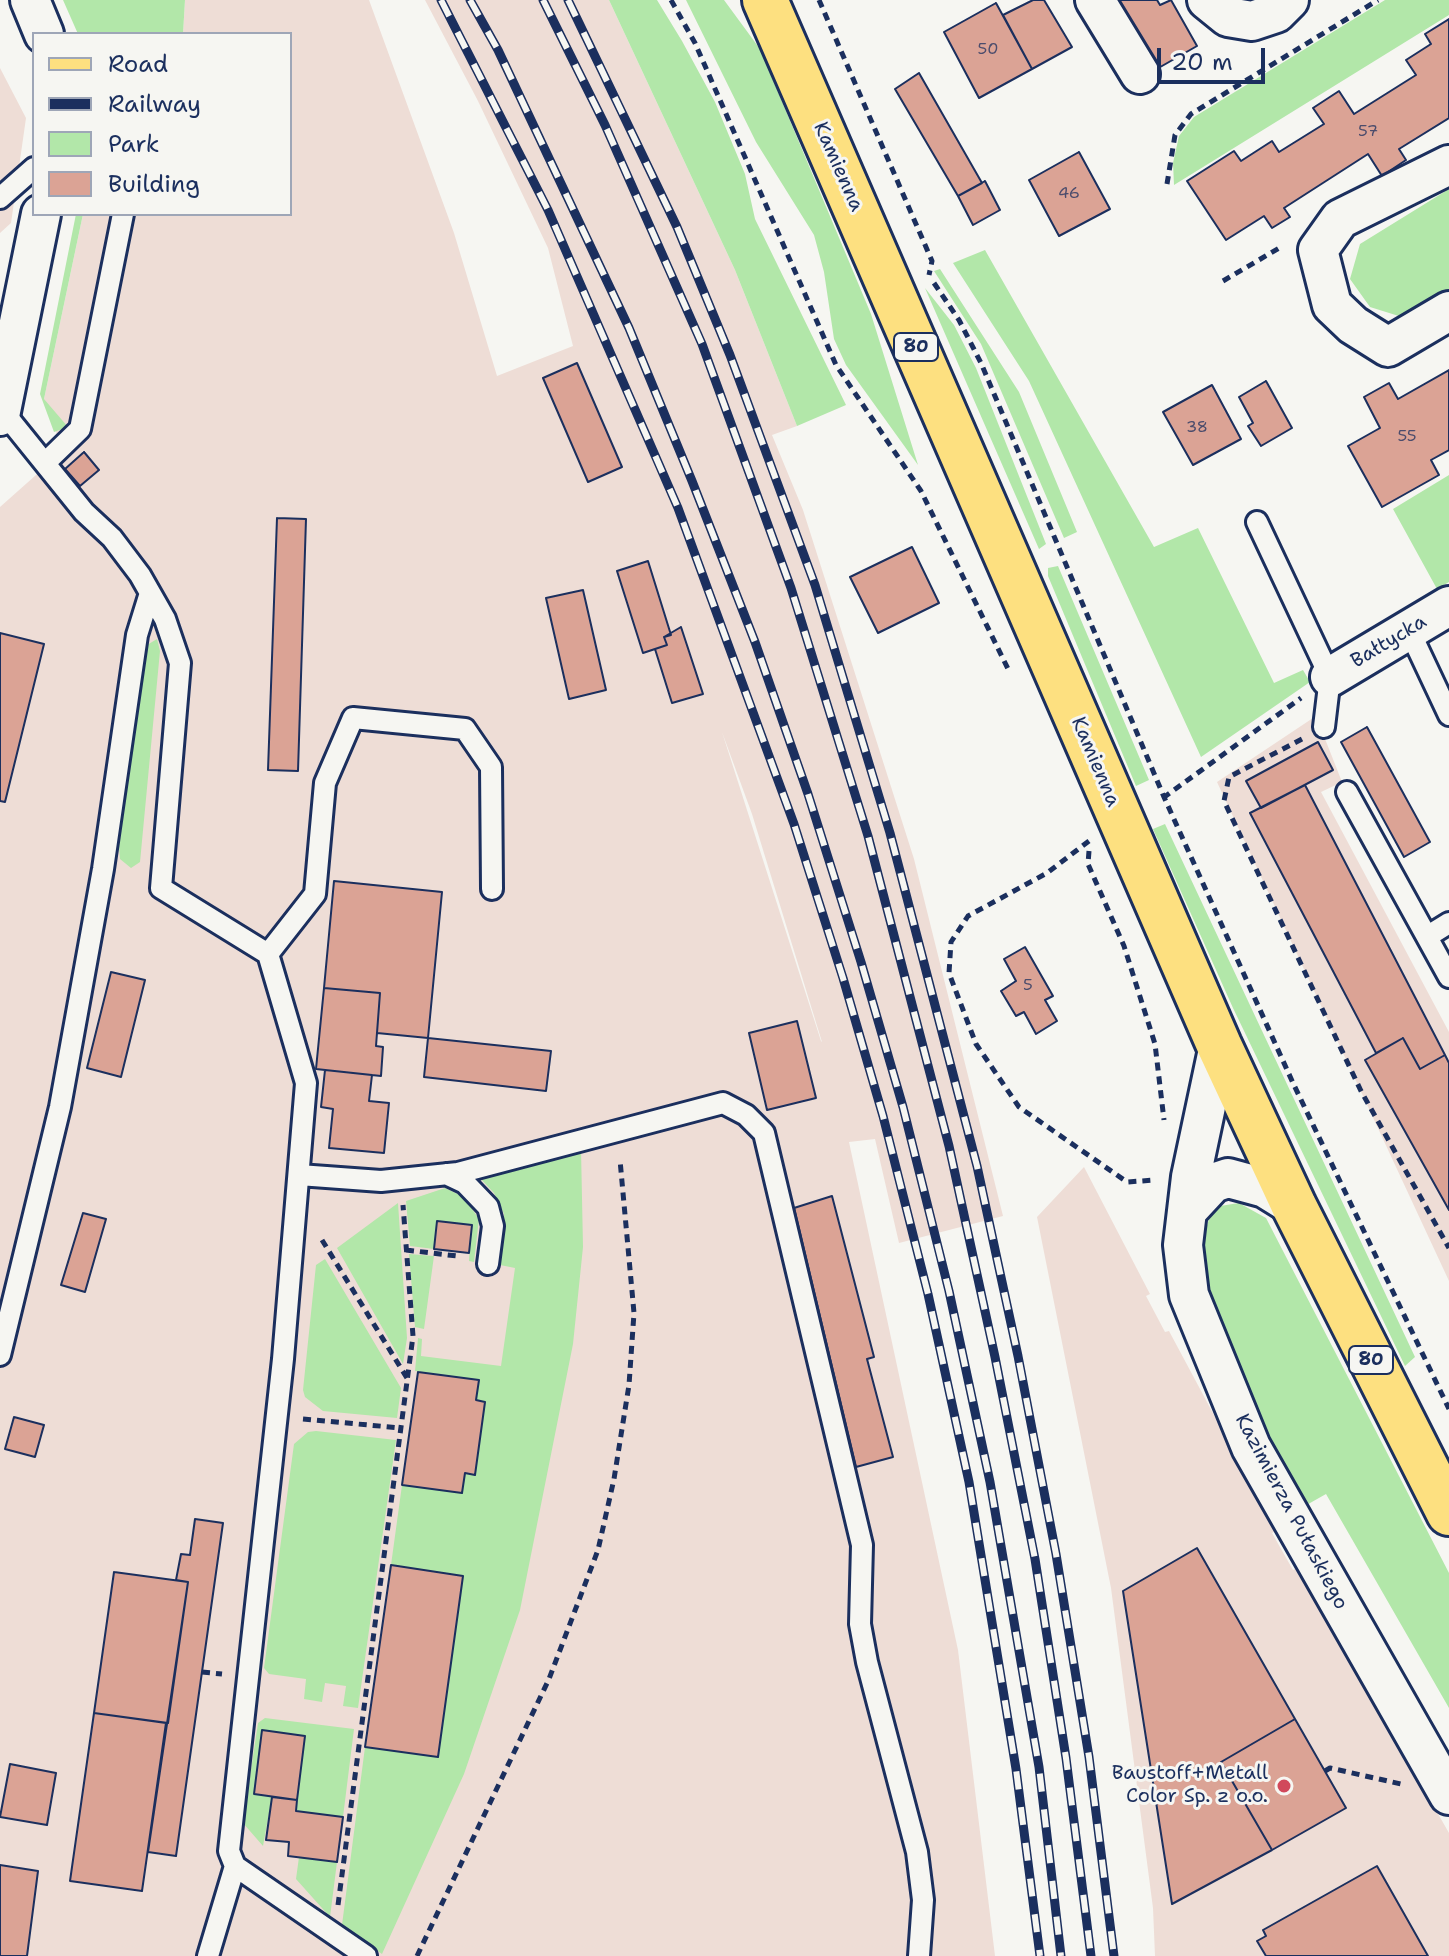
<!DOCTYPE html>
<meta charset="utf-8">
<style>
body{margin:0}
#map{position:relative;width:1449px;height:1956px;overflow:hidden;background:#f6f6f2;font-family:"Shantell Sans",sans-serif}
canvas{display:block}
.legend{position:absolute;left:32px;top:32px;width:260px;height:184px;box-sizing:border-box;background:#f6f6f2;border:2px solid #9ea6b7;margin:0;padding:10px 14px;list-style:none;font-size:24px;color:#1b2f5e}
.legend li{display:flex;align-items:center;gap:16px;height:40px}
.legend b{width:40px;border:2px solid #9ea6b7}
.scale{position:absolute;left:1157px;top:48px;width:108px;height:36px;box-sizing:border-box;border:4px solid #1b2f5e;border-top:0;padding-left:10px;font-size:24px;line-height:28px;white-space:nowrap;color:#1b2f5e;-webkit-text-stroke:6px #f6f6f2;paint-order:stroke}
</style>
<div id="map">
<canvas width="1449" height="1956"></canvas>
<ul class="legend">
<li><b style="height:10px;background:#fde080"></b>Road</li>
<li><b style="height:10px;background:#1b2f5e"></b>Railway</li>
<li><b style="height:22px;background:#b2e7a9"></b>Park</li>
<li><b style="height:22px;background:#dba395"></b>Building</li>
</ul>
<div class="scale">20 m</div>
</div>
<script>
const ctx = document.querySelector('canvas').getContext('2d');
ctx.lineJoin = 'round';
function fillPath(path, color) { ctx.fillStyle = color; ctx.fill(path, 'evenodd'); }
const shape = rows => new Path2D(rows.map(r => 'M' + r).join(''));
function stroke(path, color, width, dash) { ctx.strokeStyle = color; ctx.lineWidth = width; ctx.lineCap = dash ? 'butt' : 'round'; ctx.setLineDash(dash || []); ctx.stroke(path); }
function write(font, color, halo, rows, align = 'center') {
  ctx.font = font + ' "Shantell Sans",sans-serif'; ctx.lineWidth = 6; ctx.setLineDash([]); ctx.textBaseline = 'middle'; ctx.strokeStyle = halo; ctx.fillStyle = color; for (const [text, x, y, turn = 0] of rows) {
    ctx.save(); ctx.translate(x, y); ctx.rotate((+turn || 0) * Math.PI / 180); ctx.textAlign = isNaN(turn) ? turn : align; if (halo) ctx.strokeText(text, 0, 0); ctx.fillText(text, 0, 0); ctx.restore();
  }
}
const built = shape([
 [185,0,369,0,454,233,497,376,573,346,548,248,478,101,425,0,609,0,735,270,797,426,772,435,803,510,914,859,1003,1216,899,1243,875,1139,849,1142,958,1650,995,1956,0,1956,0,507,63,451,44,399,83,214,290,214,290,34,183,34],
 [722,732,752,814,822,1042,821,1041],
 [0,68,26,118,11,223,0,233],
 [1316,716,1342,782,1321,792,1449,1032,1449,1281,1217,782],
 [1084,1167,1150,1294,1146,1296,1165,1332,1169,1331,1276,1531,1272,1533,1293,1570,1297,1568,1449,1833,1449,1956,1155,1956,1153,1908,1111,1588,1037,1217]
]);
const green = shape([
 [63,0,185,0,183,34,78,34],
 [609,0,657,0,682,41,715,102,745,174,755,219,846,405,797,426,735,270],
 [686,0,724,0,760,49,871,314,918,465,846,365,834,339,824,272,814,235,756,142],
 [1385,0,1449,0,1449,15,1174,185,1173,163,1179,136,1194,117],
 [1449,189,1449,294,1402,317,1370,307,1350,279,1360,244],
 [76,214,83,214,44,399,68,427,54,432,40,394],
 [985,250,1154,547,1198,528,1274,683,1303,670,1310,682,1201,757,1029,381,953,263],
 [940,269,1019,392,1077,532,1064,538,981,344,934,271],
 [925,288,954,325,976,368,1046,544,1039,549],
 [1449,475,1449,582,1437,589,1393,509],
 [1058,566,1149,780,1136,786,1048,576,1048,568],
 [157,639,160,651,140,862,131,868,120,859,119,846,147,645],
 [1165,824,1415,1357,1405,1366,1233,1008,1153,829],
 [581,1149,583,1247,573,1344,520,1610,464,1774,382,1954,342,1925,365,1747,438,1757,463,1576,391,1565,402,1485,462,1493,465,1473,474,1475,485,1402,476,1400,478,1380,415,1371,418,1338,422,1339,421,1356,501,1366,515,1268,500,1265,504,1214,494,1193,478,1176],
 [445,1188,464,1197,479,1219,474,1262,469,1261,471,1225,438,1221,434,1249,410,1246,406,1201],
 [398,1203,407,1338,403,1364,337,1248],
 [1239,1203,1266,1218,1449,1573,1449,1708,1326,1494,1303,1507,1225,1349,1205,1280,1201,1245,1209,1219,1220,1206],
 [409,1254,434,1256,424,1329,415,1327],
 [325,1259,401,1388,397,1418,323,1411,305,1397,303,1390,316,1265],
 [316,1431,396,1440,358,1708,343,1706,346,1686,325,1683,322,1702,304,1699,306,1679,269,1674,264,1668,294,1444,308,1432],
 [265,1718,354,1729,343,1817,296,1811,305,1736,262,1730,254,1794,272,1797,263,1846,243,1823,258,1723],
 [299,1857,337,1862,330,1917,296,1879]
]);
const building = shape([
 [1033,0,1044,0,1072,47,1032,69,1003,15,1033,0],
 [1115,0,1157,0,1160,5,1171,0,1197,46,1155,70,1115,0],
 [996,3,1032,69,979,98,944,32,996,3],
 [1449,19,1449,118,1399,149,1406,160,1382,176,1368,154,1284,208,1290,217,1272,228,1264,216,1226,240,1187,181,1234,151,1241,161,1272,141,1279,152,1324,124,1313,108,1339,91,1354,114,1416,75,1406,60,1431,44,1425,34,1449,19],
 [919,73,982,183,958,196,895,89,919,73],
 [1079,152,1110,209,1059,236,1029,180,1079,152],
 [985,181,1000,210,973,225,958,196,985,181],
 [577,363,622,467,588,482,543,378,577,363],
 [1449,370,1449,450,1431,460,1439,475,1382,507,1348,446,1380,428,1364,397,1389,383,1398,399,1449,370],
 [1266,381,1292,428,1261,446,1248,426,1253,423,1239,397,1266,381],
 [1212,385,1241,439,1193,465,1163,412,1212,385],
 [84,452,99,470,80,486,65,469,84,452],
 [277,518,306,519,298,771,268,770,277,518],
 [912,547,939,603,878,633,850,577,912,547],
 [648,561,671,635,664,637,667,645,643,653,617,571,648,561],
 [583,590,606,690,569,699,546,598,583,590],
 [681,627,703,694,672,703,655,649,667,645,664,637,681,627],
 [0,633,44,644,5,802,0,801,0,633],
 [1367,727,1430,842,1404,857,1341,742,1367,727],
 [1318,742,1333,770,1261,808,1246,781,1318,742],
 [1305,785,1445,1055,1420,1069,1403,1038,1376,1053,1250,813,1305,785],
 [334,881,442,892,428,1038,377,1033,380,993,324,988,334,881],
 [1025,947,1053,996,1045,1000,1057,1021,1036,1034,1024,1012,1016,1016,1001,991,1016,981,1004,959,1025,947],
 [111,972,145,980,121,1077,87,1068,111,972],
 [324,988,380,993,376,1046,383,1047,381,1076,316,1069,324,988],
 [797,1021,816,1098,767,1110,749,1033,797,1021],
 [428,1038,551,1051,546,1091,424,1077,428,1038],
 [1403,1038,1420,1069,1445,1055,1449,1063,1449,1210,1365,1060,1403,1038],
 [325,1070,372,1075,369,1101,389,1103,384,1153,329,1148,333,1109,321,1107,325,1070],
 [832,1196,874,1357,867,1359,893,1457,856,1467,794,1208,832,1196],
 [83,1213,106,1219,85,1292,61,1285,83,1213],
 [437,1221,472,1225,469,1253,434,1249,437,1221],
 [418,1372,479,1380,476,1400,485,1402,475,1475,465,1473,462,1493,402,1485,418,1372],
 [14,1417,44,1425,35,1457,5,1449,14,1417],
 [195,1519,223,1523,176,1856,148,1852,188,1582,176,1580,181,1554,190,1555,195,1519],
 [1197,1548,1295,1719,1221,1762,1272,1850,1172,1904,1123,1591,1197,1548],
 [391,1565,463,1576,438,1757,365,1747,391,1565],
 [114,1572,188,1582,168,1723,94,1713,114,1572],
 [94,1713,166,1723,142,1891,70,1881,94,1713],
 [1295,1719,1346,1808,1272,1850,1221,1762,1295,1719],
 [262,1730,305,1736,297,1800,254,1794,262,1730],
 [10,1764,56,1773,47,1825,0,1817,10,1764],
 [272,1797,297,1800,296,1811,343,1817,337,1862,288,1856,289,1842,266,1840,272,1797],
 [0,1865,38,1871,27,1956,0,1956,0,1865],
 [1377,1866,1428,1956,1266,1956,1257,1941,1266,1936,1263,1930,1377,1866]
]);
const path = shape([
 [671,0,695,43,836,365,921,491,1010,673],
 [819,0,932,261,929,275],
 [1167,184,1175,135,1191,114,1378,0],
 [1223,281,1281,247],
 [934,283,959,320,981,363,1164,797,1293,1083,1449,1409],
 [1302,739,1229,777,1224,801,1361,1091,1449,1248],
 [1163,798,1301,698],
 [1089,841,1047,873,968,916,951,942,949,973,976,1044,1019,1107,1127,1182,1155,1180],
 [1089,851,1088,864,1124,946,1155,1044,1164,1120],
 [322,1240,407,1378],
 [406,1250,457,1256,456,1260],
 [303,1419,401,1428],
 [202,1672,222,1674],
 [1325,1771,1330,1768,1401,1784],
 [338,1905,413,1336,403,1205],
 [417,1956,549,1679,598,1550,614,1479,629,1385,634,1313,620,1160]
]);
const service = shape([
 [0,198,34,168],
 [1,409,84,512,112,538,140,575,165,619,180,663,161,888,268,954,306,1083,283,1359,229,1851,235,1866,366,1956],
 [45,463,80,429,123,214],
 [1257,522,1330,677,1324,727],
 [1409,630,1449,715],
 [1347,792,1449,977],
 [1428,936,1449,923],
 [268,954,315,894,325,783,353,718,465,729,491,767,492,889],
 [446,1174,465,1183,488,1207,493,1226,488,1264],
 [299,1175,381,1181,458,1173,723,1103,746,1115,764,1133,862,1545,860,1624,867,1662,917,1852,923,1900,919,1956],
 [0,1355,60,1107,103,869,137,635,150,593],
 [208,1956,235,1866]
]);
const minor = shape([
 [30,0,44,34],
 [1095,0,1140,74],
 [1207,0,1228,17,1252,21,1276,13,1289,0],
 [1449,165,1340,219,1318,250,1332,305,1353,325,1388,347,1449,311],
 [0,416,41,214],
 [1330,677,1449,606],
 [1219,1045,1191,1177,1183,1245,1189,1295,1251,1447,1449,1795],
 [1187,1211,1213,1183,1228,1178,1265,1188,1294,1206]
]);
const primary = shape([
 [765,0,1219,1045,1294,1206,1449,1513]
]);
const rail = shape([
 [441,0,548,210,678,508,794,824,843,978,883,1116,928,1294,969,1482,1016,1769,1040,1956],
 [470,0,498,50,629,328,692,481,755,642,808,794,861,962,903,1107,949,1291,990,1482,1039,1767,1061,1956],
 [543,0,605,125,702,344,791,588,868,836,949,1146,995,1357,1035,1559,1066,1758,1091,1956],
 [568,0,677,227,730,355,815,585,890,833,977,1166,1018,1356,1056,1554,1089,1757,1114,1956]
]);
const markers = [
 [1284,1786,8,"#d1495b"]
];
const numberNames = [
 ["50",988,50],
 ["57",1368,132],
 ["46",1069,194],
 ["38",1197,428],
 ["55",1407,437],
 ["5",1028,986]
];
const shields = [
 [916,347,44],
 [1371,1360,44]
];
const shieldNames = [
 ["80",916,347],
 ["80",1371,1360]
];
const streetNames = [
 ["Kamienna",838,167,66],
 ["Bałtycka",1389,642,-31],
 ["Kamienna",1095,762,67],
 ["Kazimierza Pułaskiego",1291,1512,62]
];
const poiNames = [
 ["Baustoff+Metall",1268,1774],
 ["Color Sp. z o.o.",1268,1797]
];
fillPath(built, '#eeddd6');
fillPath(green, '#b2e7a9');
fillPath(building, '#dba395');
stroke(building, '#1b2f5e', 2);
stroke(service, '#1b2f5e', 26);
stroke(minor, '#1b2f5e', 44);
stroke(primary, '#1b2f5e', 50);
stroke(path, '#1b2f5e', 5, [8, 6]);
stroke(service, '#f6f6f2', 20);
stroke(minor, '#f6f6f2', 38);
stroke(primary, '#fde080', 44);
stroke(rail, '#1b2f5e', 9);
stroke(rail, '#f6f6f2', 6, [18]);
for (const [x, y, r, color] of markers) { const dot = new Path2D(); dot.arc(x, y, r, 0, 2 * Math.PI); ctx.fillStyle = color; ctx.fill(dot); stroke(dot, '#f6f6f2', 3); }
write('16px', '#4b4c6c', null, numberNames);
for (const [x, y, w] of shields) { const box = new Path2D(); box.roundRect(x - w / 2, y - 14, w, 28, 6); ctx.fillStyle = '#f6f6f2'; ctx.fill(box); stroke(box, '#1b2f5e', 2); }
write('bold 18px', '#1b2f5e', null, shieldNames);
write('20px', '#1b2f5e', '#f6f6f2', streetNames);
write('20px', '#1b2f5e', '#f6f6f2', poiNames, 'right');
</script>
